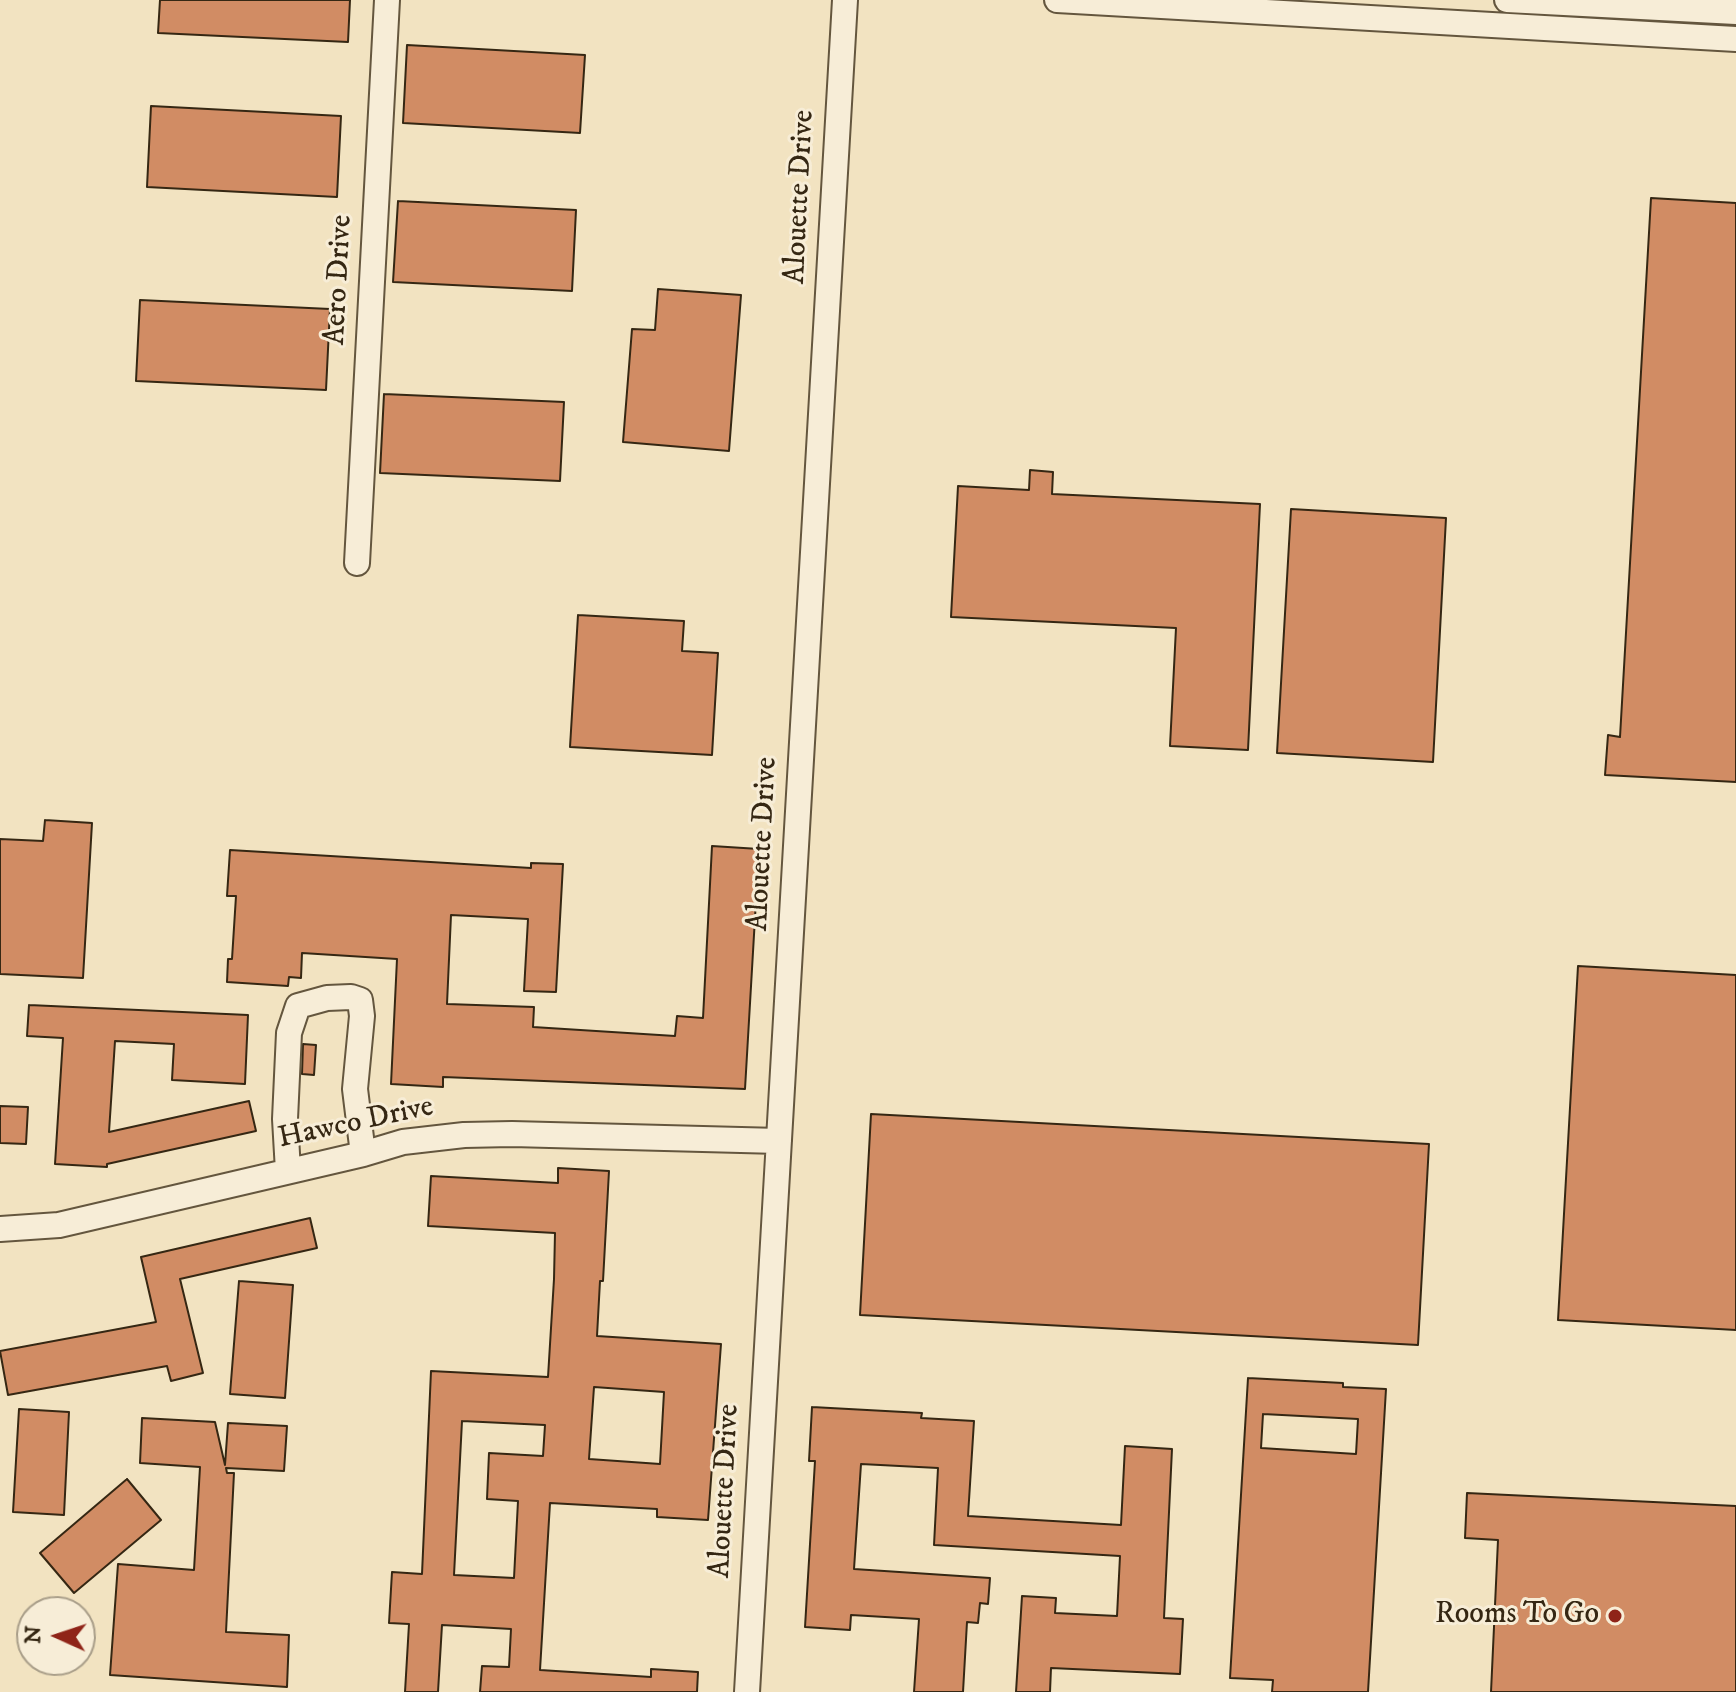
<!DOCTYPE html>
<style>
body{margin:0}
#map{position:relative;width:1736px;height:1692px;overflow:hidden;background:#f2e3c1;font-family:"IM FELL DW Pica",serif}
canvas{display:block}
.north{position:absolute;left:16px;top:1596px;width:80px;height:80px;box-sizing:border-box;background:#f7edd7;border:2px solid #a99e89;border-radius:50%;rotate:273deg;font-size:22px;font-weight:700;line-height:32px;text-align:center;color:#352713}
.north::after{content:'';display:block;margin:auto;width:28px;height:36px;background:#8f2418;clip-path:polygon(50% 0,100% 100%,50% 72%,0 100%)}
</style>
<div id="map">
<canvas width="1736" height="1692"></canvas>
<div class="north">N</div>
</div>
<script>
const ctx = document.querySelector('canvas').getContext('2d');
ctx.lineJoin = 'round';
function fillPath(path, color) { ctx.fillStyle = color; ctx.fill(path, 'evenodd'); }
const shape = rows => new Path2D(rows.map(r => 'M' + r).join(''));
function stroke(path, color, width, dash) { ctx.strokeStyle = color; ctx.lineWidth = width; ctx.lineCap = dash ? 'butt' : 'round'; ctx.setLineDash(dash || []); ctx.stroke(path); }
function write(font, color, halo, rows, align = 'center') {
  ctx.font = font + ' "IM FELL DW Pica",serif'; ctx.lineWidth = 6; ctx.setLineDash([]); ctx.textBaseline = 'middle'; ctx.strokeStyle = halo; ctx.fillStyle = color; for (const [text, x, y, turn = 0] of rows) {
    ctx.save(); ctx.translate(x, y); ctx.rotate((+turn || 0) * Math.PI / 180); ctx.textAlign = isNaN(turn) ? turn : align; if (halo) ctx.strokeText(text, 0, 0); ctx.fillText(text, 0, 0); ctx.restore();
  }
}
const building = shape([
 [160,0,350,0,348,42,158,33,160,0],
 [407,45,585,55,580,133,403,123,407,45],
 [151,106,341,116,337,197,147,187,151,106],
 [1651,198,1736,203,1736,782,1605,775,1608,735,1620,737,1651,198],
 [398,201,576,210,572,291,393,282,398,201],
 [658,289,741,295,729,451,623,442,632,329,655,330,658,289],
 [140,300,330,309,326,390,136,381,140,300],
 [384,394,564,402,560,481,380,473,384,394],
 [1030,470,1053,472,1052,494,1260,504,1248,750,1170,746,1176,628,951,617,958,486,1029,490,1030,470],
 [1291,509,1446,518,1433,762,1277,753,1291,509],
 [578,615,684,621,682,651,718,653,712,755,570,747,578,615],
 [45,820,92,823,83,978,0,974,0,839,43,841,45,820],
 [712,846,759,849,745,1089,443,1077,443,1087,391,1084,397,959,302,953,301,978,289,977,288,986,227,982,228,959,232,959,236,896,227,896,230,850,531,868,531,863,563,864,556,992,524,991,528,919,451,915,447,1004,534,1007,533,1027,675,1036,677,1016,703,1018,712,846],
 [1578,966,1736,975,1736,1330,1558,1320,1578,966],
 [29,1005,248,1015,245,1084,172,1080,174,1044,115,1041,109,1132,249,1101,256,1131,107,1164,107,1167,55,1164,63,1038,27,1036,29,1005],
 [303,1044,316,1045,314,1075,302,1074,303,1044],
 [0,1106,28,1107,26,1144,0,1143,0,1106],
 [871,1114,1429,1144,1418,1345,860,1315,871,1114],
 [558,1168,609,1171,603,1281,600,1281,597,1336,721,1344,708,1520,657,1517,657,1509,550,1503,540,1670,651,1677,651,1669,698,1672,697,1692,480,1692,482,1666,509,1667,511,1629,442,1625,438,1692,405,1692,409,1624,389,1623,392,1572,422,1574,431,1371,548,1377,554,1279,555,1233,428,1226,431,1176,558,1183,558,1168],
 [594,1387,664,1392,660,1464,589,1459,594,1387],
 [462,1421,545,1425,543,1456,489,1453,487,1499,518,1501,514,1578,454,1575,462,1421],
 [310,1218,317,1248,180,1279,203,1373,171,1381,167,1366,8,1395,0,1351,156,1322,141,1257,310,1218],
 [239,1281,293,1285,285,1398,230,1394,239,1281],
 [1248,1378,1343,1383,1343,1387,1386,1389,1368,1692,1272,1692,1273,1680,1230,1678,1248,1378],
 [1263,1414,1358,1419,1356,1454,1261,1448,1263,1414],
 [812,1407,922,1413,921,1418,974,1421,968,1516,1121,1525,1125,1446,1172,1449,1164,1618,1183,1619,1180,1674,1051,1668,1050,1692,1016,1692,1022,1596,1056,1598,1055,1613,1117,1616,1120,1556,934,1545,938,1468,861,1464,854,1569,990,1578,988,1604,980,1603,978,1623,967,1622,963,1692,914,1692,919,1619,851,1615,850,1630,805,1627,815,1461,809,1461,812,1407],
 [19,1409,69,1412,64,1515,13,1512,19,1409],
 [142,1418,215,1422,225,1465,228,1423,287,1426,284,1471,226,1468,227,1473,234,1473,226,1632,289,1635,287,1687,110,1675,118,1564,194,1570,200,1467,140,1463,142,1418],
 [127,1479,161,1520,74,1593,40,1553,127,1479],
 [1467,1493,1736,1506,1736,1692,1491,1692,1498,1540,1465,1538,1467,1493]
]);
const minor = shape([
 [1057,0,1736,39],
 [1507,0,1736,12],
 [357,563,387,0],
 [288,1171,285,1119,289,1033,298,1006,327,998,351,997,360,1000,362,1016,355,1089,363,1154],
 [0,1229,59,1225,363,1154,403,1142,464,1135,512,1134,779,1141],
 [747,1692,845,0]
]);
const markers = [
 [1615,1616,8,"#8f2418"]
];
const streetNames = [
 ["Alouette Drive",801,197,-87],
 ["Aero Drive",340,280,-87],
 ["Alouette Drive",764,844,-87],
 ["Hawco Drive",356,1124,-12],
 ["Alouette Drive",726,1491,-87]
];
const poiNames = [
 ["Rooms To Go",1599,1616]
];
fillPath(building, '#d18c64');
stroke(building, '#352713', 2);
stroke(minor, '#64563e', 28);
stroke(minor, '#f7edd7', 24);
for (const [x, y, r, color] of markers) { const dot = new Path2D(); dot.arc(x, y, r, 0, 2 * Math.PI); ctx.fillStyle = color; ctx.fill(dot); stroke(dot, '#f7edd7', 3); }
write('30px', '#352713', '#f7edd7', streetNames);
write('30px', '#352713', '#f7edd7', poiNames, 'right');
</script>
